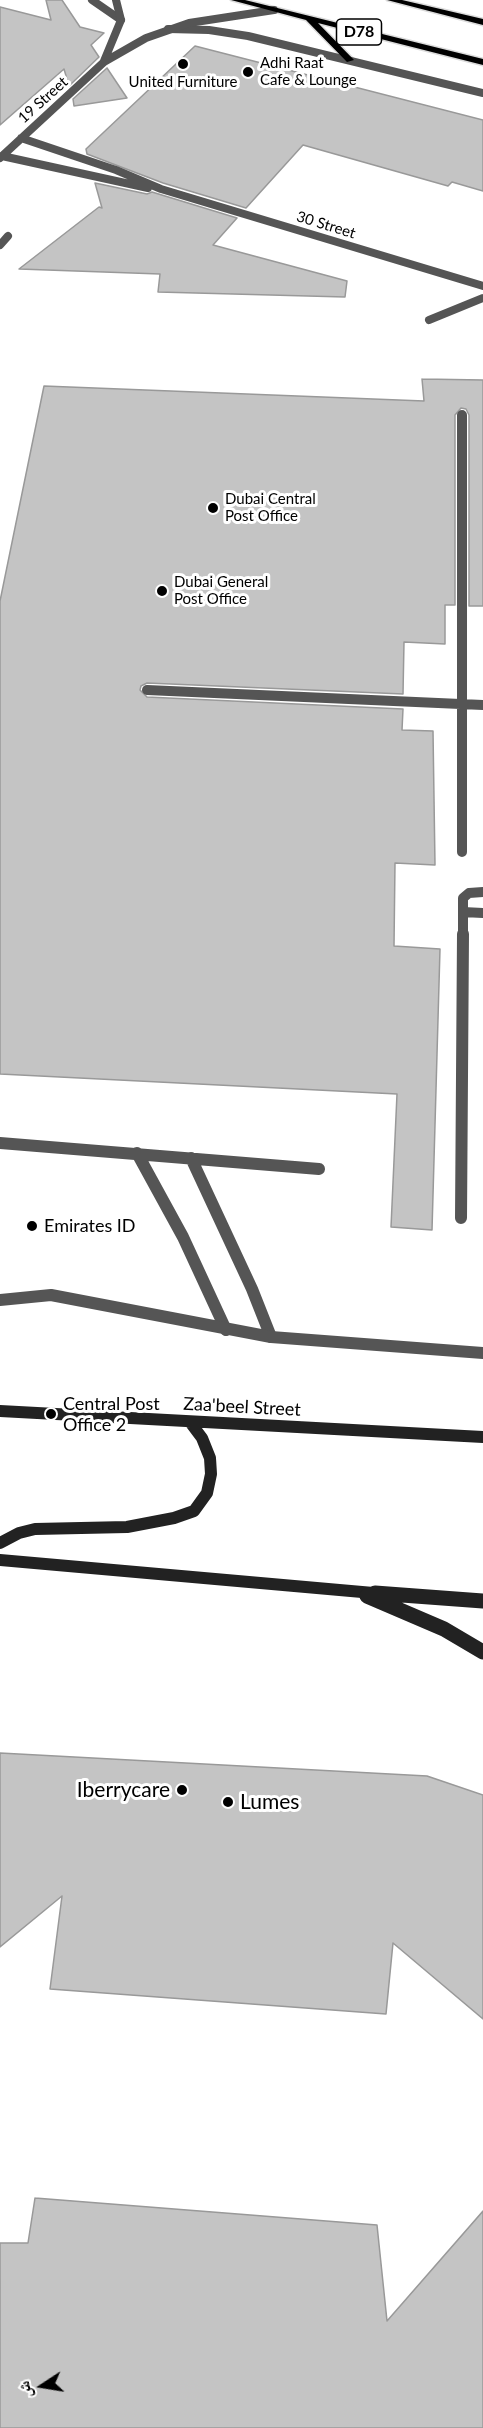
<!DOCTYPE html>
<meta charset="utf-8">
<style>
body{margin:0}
#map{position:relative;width:483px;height:2428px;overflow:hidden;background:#fff;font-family:Lato,"Noto Naskh Arabic",sans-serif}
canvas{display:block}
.north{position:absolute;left:12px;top:2356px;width:60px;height:60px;-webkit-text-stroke:4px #fff;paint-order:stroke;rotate:258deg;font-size:16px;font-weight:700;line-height:24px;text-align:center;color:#000}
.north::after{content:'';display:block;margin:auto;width:21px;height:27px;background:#000;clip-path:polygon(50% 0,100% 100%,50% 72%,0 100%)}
</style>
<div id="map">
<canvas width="483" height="2428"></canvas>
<div class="north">ش</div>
</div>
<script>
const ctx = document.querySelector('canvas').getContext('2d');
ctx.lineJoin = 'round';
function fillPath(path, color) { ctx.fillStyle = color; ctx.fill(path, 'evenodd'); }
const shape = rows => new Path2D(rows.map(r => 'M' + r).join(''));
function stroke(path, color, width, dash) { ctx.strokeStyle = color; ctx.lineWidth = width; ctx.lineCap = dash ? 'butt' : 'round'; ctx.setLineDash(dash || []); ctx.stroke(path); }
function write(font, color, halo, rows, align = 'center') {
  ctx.font = font + ' Lato,sans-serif'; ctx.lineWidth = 6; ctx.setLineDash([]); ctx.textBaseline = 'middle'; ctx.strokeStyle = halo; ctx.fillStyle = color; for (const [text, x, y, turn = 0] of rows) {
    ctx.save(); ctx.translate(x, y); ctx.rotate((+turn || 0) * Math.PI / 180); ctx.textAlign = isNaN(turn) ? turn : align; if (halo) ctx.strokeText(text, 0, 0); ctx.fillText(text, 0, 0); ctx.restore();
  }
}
const building = shape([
 [46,0,62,0,80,27,104,33,91,45,99,57,69,86,64,69,0,125,0,7,51,20,46,0],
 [195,46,483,120,483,191,452,182,448,186,303,145,246,208,163,183,87,154,86,149,195,46],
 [107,68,127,98,74,106,73,99,107,68],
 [95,183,147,194,152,192,237,218,213,245,347,281,345,297,158,292,160,274,19,269,99,207,102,208,95,183],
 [422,379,483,380,483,606,469,606,469,415,466,409,461,408,455,415,455,605,445,605,445,644,404,642,403,694,147,683,141,686,140,690,147,697,403,709,402,730,433,731,435,865,395,863,394,946,440,949,432,1230,391,1227,397,1094,0,1074,0,601,44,386,424,401,422,379],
 [0,1753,427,1776,483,1795,483,2019,393,1943,386,2014,50,1989,62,1896,0,1947,0,1753],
 [35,2198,377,2225,387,2321,483,2211,483,2428,0,2428,0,2243,28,2243,35,2198]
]);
const serviceFar2 = shape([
 [92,0,121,20],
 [168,29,209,30,248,36,483,93],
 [0,245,8,236],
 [429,320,483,298]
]);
const serviceFar1 = shape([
 [462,415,462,852],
 [147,690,483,705],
 [463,912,483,913],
 [463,935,463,898,469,893,483,892]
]);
const service = shape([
 [0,1143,319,1169],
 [137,1153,183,1237,226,1330],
 [191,1158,252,1289,271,1337],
 [461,1218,463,934]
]);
const minorFar1 = shape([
 [104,61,121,20,116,0],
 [21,138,116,170,161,189,483,286],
 [2,156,148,188],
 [0,158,104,62,146,38,189,23,274,10]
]);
const minor = shape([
 [0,1300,51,1295,271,1337,483,1353]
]);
const secondaryFar1 = shape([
 [0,1411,483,1437],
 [0,1543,19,1533,35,1529,127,1527,174,1518,194,1511,207,1493,211,1474,210,1458,202,1438,190,1422],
 [0,1560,396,1595]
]);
const secondary = shape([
 [375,1593,483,1601],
 [367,1596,444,1629,483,1652]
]);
const primary = shape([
 [231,0,245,0,483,59,483,65,318,23,354,60,347,62,306,20,231,0],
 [387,0,402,0,483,19,483,25,387,0]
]);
const markers = [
 [183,64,6,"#000"],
 [248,72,6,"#000"],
 [213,508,6,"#000"],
 [162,591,6,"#000"],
 [32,1226,6,"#000"],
 [51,1414,6,"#000"],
 [182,1790,6,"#000"],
 [228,1802,6,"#000"]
];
const farPoinames = [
 ["Adhi Raat",260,63],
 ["Cafe & Lounge",260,80],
 ["United Furniture",183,82,"center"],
 ["Dubai Central",225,499],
 ["Post Office",225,516],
 ["Dubai General",174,582],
 ["Post Office",174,599]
];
const farStreetnames = [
 ["19 Street",43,100,-42],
 ["30 Street",326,225,17]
];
const shields = [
 [359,32,45]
];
const shieldNames = [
 ["D78",359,32]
];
const poiNames = [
 ["Emirates ID",44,1226],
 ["Central Post",63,1404],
 ["Office 2",63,1425]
];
const streetNames = [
 ["Zaa'beel Street",242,1407,3]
];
const nearPoinames = [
 ["Iberrycare",170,1790],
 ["Lumes",240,1802,"left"]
];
fillPath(building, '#c4c4c4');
stroke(building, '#999', 1.5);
stroke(primary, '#dbdbdb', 3);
stroke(serviceFar2, '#555', 8);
stroke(serviceFar1, '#555', 10);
stroke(service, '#555', 12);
stroke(minorFar1, '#555', 8);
stroke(minor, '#555', 12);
stroke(secondaryFar1, '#222', 12);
stroke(secondary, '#222', 15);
fillPath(primary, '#000');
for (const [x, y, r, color] of markers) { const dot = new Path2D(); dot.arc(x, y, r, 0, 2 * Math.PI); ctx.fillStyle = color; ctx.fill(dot); stroke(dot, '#fff', 2); }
write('15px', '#000', '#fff', farPoinames, 'left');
write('15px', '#000', '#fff', farStreetnames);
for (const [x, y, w] of shields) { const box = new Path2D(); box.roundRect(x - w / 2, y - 13, w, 26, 4.5); ctx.fillStyle = '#fff'; ctx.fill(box); stroke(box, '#000', 1.5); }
write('bold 16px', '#000', null, shieldNames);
write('18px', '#000', '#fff', poiNames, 'left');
write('18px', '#000', '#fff', streetNames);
write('21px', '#000', '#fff', nearPoinames, 'right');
</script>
